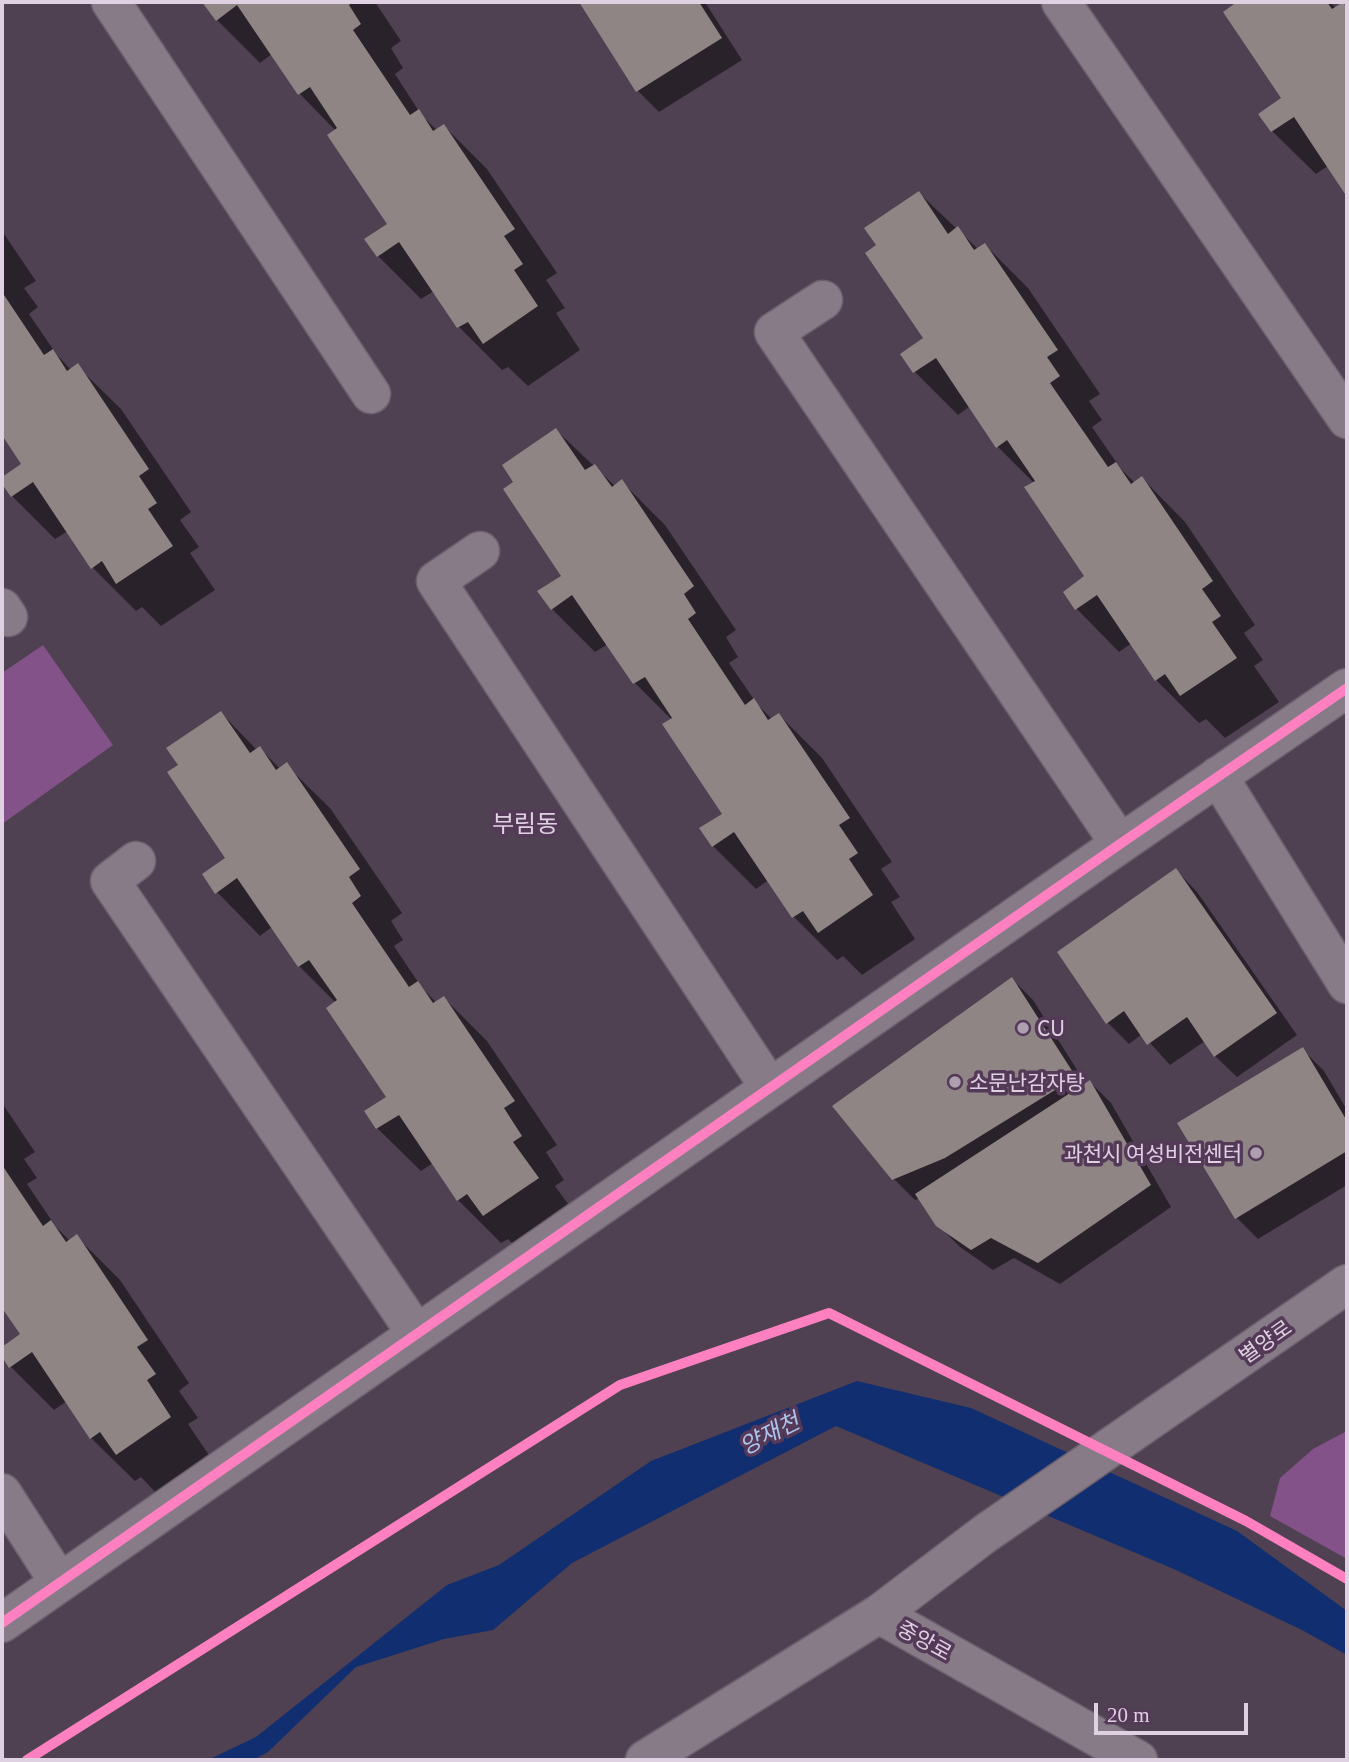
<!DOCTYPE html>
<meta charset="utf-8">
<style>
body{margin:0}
#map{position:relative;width:1349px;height:1762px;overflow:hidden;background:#4f4151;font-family:Georgia,serif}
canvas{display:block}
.frame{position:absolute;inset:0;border:4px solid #e0d1e2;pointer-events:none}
.scale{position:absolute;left:1094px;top:1703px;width:154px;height:32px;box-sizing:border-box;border:4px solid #e0d1e2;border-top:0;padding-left:9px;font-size:21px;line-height:24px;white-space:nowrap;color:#e0d1e2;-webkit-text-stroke:5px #543a58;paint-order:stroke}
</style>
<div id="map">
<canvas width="1349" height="1762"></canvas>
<div class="frame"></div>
<div class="scale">20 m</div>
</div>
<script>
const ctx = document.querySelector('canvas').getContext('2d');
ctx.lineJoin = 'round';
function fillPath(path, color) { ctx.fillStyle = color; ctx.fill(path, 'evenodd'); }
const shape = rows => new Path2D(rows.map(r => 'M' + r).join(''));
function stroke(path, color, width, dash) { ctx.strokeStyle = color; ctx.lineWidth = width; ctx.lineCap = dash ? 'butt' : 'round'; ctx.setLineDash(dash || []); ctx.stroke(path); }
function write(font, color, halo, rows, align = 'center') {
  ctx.font = font + ' Georgia,"Noto Sans KR",serif'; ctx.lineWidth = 7; ctx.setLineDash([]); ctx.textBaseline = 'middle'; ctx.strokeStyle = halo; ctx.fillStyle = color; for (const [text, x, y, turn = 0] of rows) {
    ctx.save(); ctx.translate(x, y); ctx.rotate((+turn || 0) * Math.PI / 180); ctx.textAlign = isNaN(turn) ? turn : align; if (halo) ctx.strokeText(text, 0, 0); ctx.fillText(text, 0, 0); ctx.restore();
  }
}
const green = shape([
 [43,645,113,745,2,824,2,673],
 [1347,1431,1347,1559,1270,1516,1280,1478,1313,1449]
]);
const water = shape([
 [857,1381,971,1408,1237,1531,1347,1611,1347,1655,1302,1630,1176,1570,836,1426,572,1563,493,1630,444,1639,356,1667,268,1752,253,1760,208,1760,256,1737,447,1585,499,1565,651,1461]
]);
const shadow = shape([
 [206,2,375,2,401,41,391,48,403,68,395,74,422,116,437,130,444,126,487,169,557,273,546,280,565,308,556,313,580,350,528,386,508,367,502,370,459,327,434,291,421,299,378,256,389,224,336,131,300,94,272,54,260,63,217,20],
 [581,2,705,2,742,60,659,112,638,91],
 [1234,2,1330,2,1336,8,1342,4,1347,9,1347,194,1328,166,1316,174,1272,131,1260,114,1284,98],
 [919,193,978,249,985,245,1028,288,1100,394,1089,401,1102,420,1092,427,1121,469,1135,483,1142,478,1185,522,1255,625,1244,633,1263,660,1254,666,1279,702,1225,738,1206,719,1199,723,1156,680,1132,643,1119,652,1076,608,1087,577,1034,483,997,446,970,406,958,415,915,372,902,354,926,339,878,246],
 [2,231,36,281,24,288,38,307,29,314,57,355,71,370,77,366,121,409,191,512,180,520,199,547,190,553,215,590,161,626,142,607,136,611,93,568,68,531,55,539,12,496,2,481,23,464,2,432],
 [556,430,615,486,622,482,665,525,736,630,726,637,738,657,729,663,757,704,772,719,779,715,822,758,892,862,881,869,900,897,891,902,915,939,862,975,843,956,837,960,794,917,769,880,756,889,713,846,724,814,672,720,635,683,608,644,595,652,552,609,563,576,515,482],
 [221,713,257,750,260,748,280,769,286,765,330,808,402,913,391,921,403,940,394,946,422,988,437,1003,444,998,487,1041,557,1145,546,1152,564,1180,555,1186,581,1222,527,1258,508,1239,501,1243,458,1200,433,1163,421,1171,377,1128,366,1112,389,1097,336,1003,299,966,272,927,260,936,217,892,228,859,180,765],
 [1176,870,1197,892,1297,1035,1237,1077,1215,1056,1205,1041,1170,1065,1142,1034,1129,1044,1108,1023],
 [1012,979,1033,1000,1086,1084,1090,1082,1111,1103,1171,1207,1060,1284,1014,1258,993,1270,960,1247,938,1225,920,1198,915,1200,893,1178],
 [1302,1049,1324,1071,1347,1110,1347,1185,1258,1239,1237,1218,1180,1124],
 [2,1103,35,1152,24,1159,37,1178,27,1184,56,1227,70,1241,77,1237,120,1280,189,1383,179,1391,198,1418,188,1424,213,1461,160,1497,141,1477,135,1481,91,1438,67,1401,54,1410,11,1367,2,1354,2,1349,22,1335,2,1305]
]);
const building = shape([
 [202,2,353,2,349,5,361,24,353,30,410,115,419,109,433,131,444,124,515,229,504,236,523,264,514,270,538,306,483,344,468,322,457,328,399,242,377,257,364,239,387,224,327,135,337,128,310,87,298,95,237,5,216,21],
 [579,2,699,2,722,38,636,92],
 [1232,2,1327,2,1332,9,1343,2,1347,9,1347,197,1294,117,1271,132,1258,114,1281,98,1223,12,1234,4],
 [919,191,948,234,958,226,974,250,985,243,1058,350,1047,357,1060,376,1050,383,1108,467,1116,462,1131,484,1142,476,1213,581,1202,589,1221,616,1212,622,1237,658,1180,696,1165,674,1155,681,1097,595,1075,610,1063,592,1084,576,1024,487,1035,481,1007,440,996,448,936,358,913,373,900,354,923,338,865,253,876,245,864,228],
 [2,292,44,355,53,349,67,371,78,363,149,469,139,476,157,503,148,509,173,546,116,584,102,561,91,569,33,482,11,497,2,484,2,477,21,464,2,435],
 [556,428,585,470,595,464,612,487,622,479,694,586,684,594,696,613,688,619,745,705,754,698,768,720,779,713,850,818,839,825,858,853,849,859,873,895,818,933,803,911,792,918,734,832,712,847,699,828,722,814,662,724,672,718,645,677,633,684,572,595,551,610,537,591,561,576,503,489,513,482,502,465],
 [221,711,250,753,260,746,276,770,287,762,360,869,349,877,361,896,352,903,409,987,418,981,433,1003,444,996,515,1101,504,1108,522,1136,513,1142,539,1178,483,1216,467,1194,457,1201,399,1115,376,1129,364,1111,386,1097,326,1008,337,1000,309,960,298,967,237,878,215,894,202,874,225,858,167,772,178,765,166,748],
 [1176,868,1277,1013,1214,1057,1187,1017,1147,1045,1124,1011,1106,1024,1057,952],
 [1012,977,1076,1077,945,1158,892,1180,832,1106],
 [1303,1047,1347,1121,1347,1151,1235,1219,1177,1123],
 [1090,1080,1151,1185,1038,1263,991,1238,971,1250,936,1226,915,1194],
 [2,1165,43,1226,51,1220,66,1242,77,1234,148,1340,137,1347,156,1374,147,1380,171,1417,116,1455,100,1432,90,1439,32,1352,9,1368,2,1357,2,1347,20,1334,2,1308]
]);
const minor = shape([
 [111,2,371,394],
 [1061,2,1347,419],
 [823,300,774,332,1120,844],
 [480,551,436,581,770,1088],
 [2,608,8,617],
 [1218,776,1347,984],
 [136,861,110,881,416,1333],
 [2,1493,59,1582],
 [879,1614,1138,1760],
 [2,1623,1120,844,1347,688],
 [645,1760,879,1614,986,1533,1347,1284]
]);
const cycleway = shape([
 [2,1623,1120,844,1347,688],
 [27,1760,620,1385,829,1313,1246,1521,1347,1579]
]);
const markers = [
 [1023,1028,7,"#ad9faf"],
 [955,1082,7,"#ad9faf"],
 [1256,1153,7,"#ad9faf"]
];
const poiNames = [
 ["CU",1037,1028],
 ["소문난감자탕",969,1082],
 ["과천시 여성비전센터",1242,1153,"right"]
];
const streetNames = [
 ["별양로",1265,1341,-35],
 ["중앙로",925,1640,29]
];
const waterNames = [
 ["양재천",769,1433,-27]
];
const quarterNames = [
 ["부림동",525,823]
];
fillPath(green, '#835289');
fillPath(water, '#102e70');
fillPath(shadow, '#0007');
fillPath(building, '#8f8584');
stroke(minor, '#6d606e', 41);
stroke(minor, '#867b87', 38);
stroke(cycleway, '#ff80c0', 10);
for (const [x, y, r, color] of markers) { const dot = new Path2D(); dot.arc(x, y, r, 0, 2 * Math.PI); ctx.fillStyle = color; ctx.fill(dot); stroke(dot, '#543a58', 2.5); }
write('21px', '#e0d1e2', '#543a58', poiNames, 'left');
write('21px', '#e0d1e2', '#543a58', streetNames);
write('italic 23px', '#adc4ed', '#543a58', waterNames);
write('24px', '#e0d1e2', '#543a58', quarterNames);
</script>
